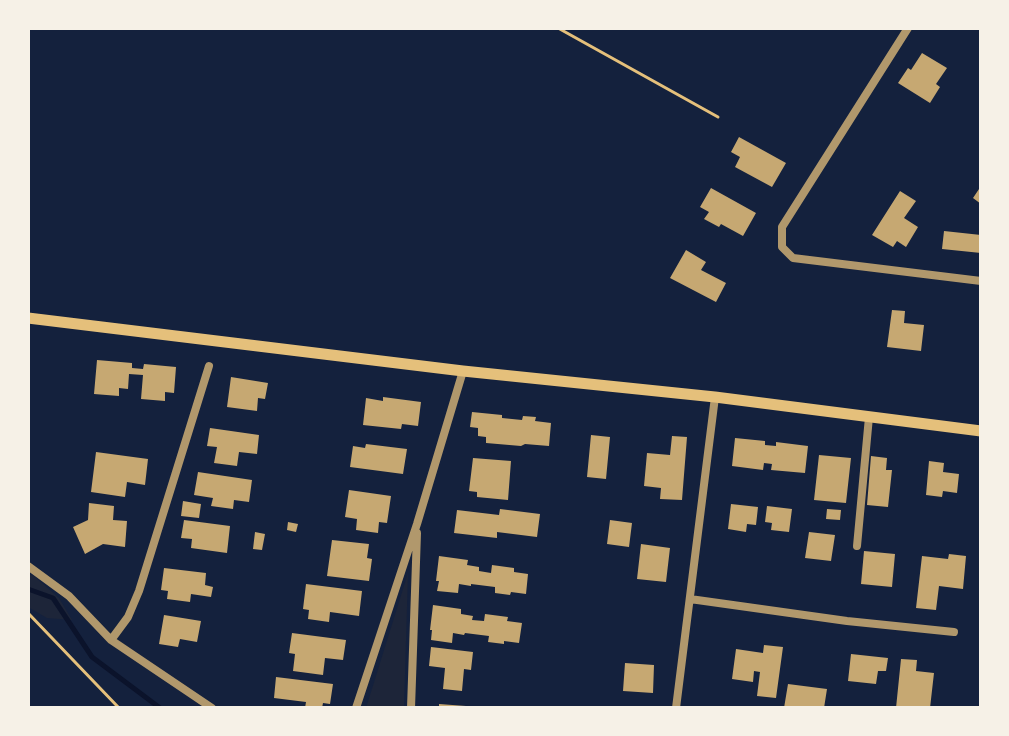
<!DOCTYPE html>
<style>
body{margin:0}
#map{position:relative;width:1009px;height:736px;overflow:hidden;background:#14213d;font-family:Helvetica,sans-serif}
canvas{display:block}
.frame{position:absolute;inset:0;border:30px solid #f6f1e7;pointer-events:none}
</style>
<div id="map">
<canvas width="1009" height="736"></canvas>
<div class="frame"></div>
</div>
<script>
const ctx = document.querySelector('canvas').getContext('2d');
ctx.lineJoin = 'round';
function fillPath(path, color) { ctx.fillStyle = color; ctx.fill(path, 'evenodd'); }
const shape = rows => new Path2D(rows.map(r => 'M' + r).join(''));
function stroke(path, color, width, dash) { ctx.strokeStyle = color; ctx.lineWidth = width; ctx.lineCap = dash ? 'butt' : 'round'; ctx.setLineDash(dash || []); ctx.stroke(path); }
const green = shape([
 [408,573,404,708,366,708],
 [28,574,34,576,59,598,72,620,47,618,28,607]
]);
const stream = shape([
 [28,589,53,598,92,657,160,708]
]);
const building = shape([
 [922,53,947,68,936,84,940,87,930,103,898,83,908,68,911,70],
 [739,137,786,163,772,187,735,167,740,157,731,152],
 [981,186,981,204,973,198],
 [711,188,756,213,743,236,721,224,719,227,704,219,709,212,700,207],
 [900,191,916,201,904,218,918,227,906,247,897,241,893,247,872,235],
 [944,231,981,235,981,253,942,249],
 [686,250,706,262,701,270,726,283,716,302,670,278],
 [892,310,905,311,904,323,924,325,921,351,887,347],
 [97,360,132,363,132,368,143,369,144,364,176,367,174,393,165,392,165,401,141,399,143,375,129,374,128,389,119,388,119,396,94,394],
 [231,377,268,383,265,399,258,398,257,411,227,407],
 [383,397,421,402,418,426,402,424,401,429,363,425,366,398,383,401],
 [472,412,502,415,502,418,522,420,523,416,536,417,535,421,551,423,549,446,525,444,521,446,486,443,486,437,478,436,478,428,470,427],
 [210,428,259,435,257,454,239,452,237,466,214,463,217,447,207,446],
 [591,435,610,437,606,479,587,477],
 [672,436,687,437,682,500,660,499,661,488,644,486,647,453,670,455],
 [735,438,765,441,765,445,776,446,776,442,808,446,805,473,771,470,772,464,764,463,763,470,732,466],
 [366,444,407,449,403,474,350,467,353,446,365,448],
 [96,452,148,459,145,485,127,482,125,497,91,492],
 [819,455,851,458,846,503,814,500],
 [871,456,887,458,886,470,892,470,888,507,867,505],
 [473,458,511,461,508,500,477,497,477,492,469,491],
 [929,461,944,463,943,472,959,474,957,493,943,491,942,497,926,495],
 [198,472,252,480,249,502,234,500,233,509,211,506,213,498,194,495],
 [349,490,391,496,387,523,379,522,378,533,356,530,357,519,345,517],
 [183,501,201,504,199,518,181,516],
 [89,503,114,506,113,520,127,521,125,547,103,544,85,554,73,527,88,520],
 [731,504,758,507,756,525,747,524,746,532,728,529],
 [767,506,792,509,789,532,771,530,772,523,765,522],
 [500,509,540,514,537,537,497,532,497,538,454,533,457,510,499,515],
 [827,509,841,510,840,520,826,519],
 [184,520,230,526,227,553,191,548,192,539,181,538],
 [610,520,632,523,629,547,607,544],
 [288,522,298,524,296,532,287,530],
 [255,532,265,534,262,550,253,549],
 [809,532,835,535,831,561,805,558],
 [332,540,369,544,367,558,372,559,369,581,327,576],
 [641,544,670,548,666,582,637,579],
 [864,551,895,554,892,587,861,584],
 [949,554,966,556,963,589,939,586,936,610,916,608,922,556,948,559],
 [439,556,468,560,467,565,479,567,479,571,491,573,492,565,514,568,514,572,528,574,526,594,511,592,510,595,495,593,495,587,471,584,471,586,459,584,458,593,437,591,439,581,436,581],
 [164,568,206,573,205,585,213,587,211,597,191,594,190,602,167,599,168,591,161,590],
 [306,584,362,591,359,616,330,612,329,622,308,619,309,610,303,609],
 [433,605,461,609,461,614,473,616,472,620,484,621,485,614,508,617,507,621,522,623,519,643,504,641,504,644,488,642,489,636,465,633,464,635,453,633,452,643,431,640,432,630,430,630],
 [164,615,201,621,197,642,180,639,178,647,159,644],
 [292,633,346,640,343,660,325,658,323,675,293,671,295,654,289,653],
 [764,645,783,647,776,698,757,696,760,672,754,671,753,682,732,679,736,649,763,653],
 [431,647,473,652,471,670,464,669,462,691,443,689,445,668,429,666],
 [851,654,888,658,886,671,878,671,876,684,848,681],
 [901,659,917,660,916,671,934,673,930,708,896,708],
 [625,663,654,665,653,693,623,691],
 [276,677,333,684,330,704,323,703,322,708,305,708,306,702,274,698],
 [788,684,827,689,824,708,784,708],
 [439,704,466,706,466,708,439,708]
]);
const path = shape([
 [558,28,718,117],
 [28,613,119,708]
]);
const minor = shape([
 [908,28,782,227,782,247,793,258,981,281],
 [857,546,869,417],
 [28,566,69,596,111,640,212,708],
 [690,599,847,621,954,632],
 [111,640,128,617,139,591,209,366],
 [356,708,417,524,463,371],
 [411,708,417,533],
 [676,708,715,397]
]);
const secondary = shape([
 [28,318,463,371,715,397,981,431]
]);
fillPath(green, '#1d2539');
stroke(stream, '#0b132b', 5);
fillPath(building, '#c6a872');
stroke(path, '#e5c07b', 3);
stroke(minor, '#b1986c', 8);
stroke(secondary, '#e5c07b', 11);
</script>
